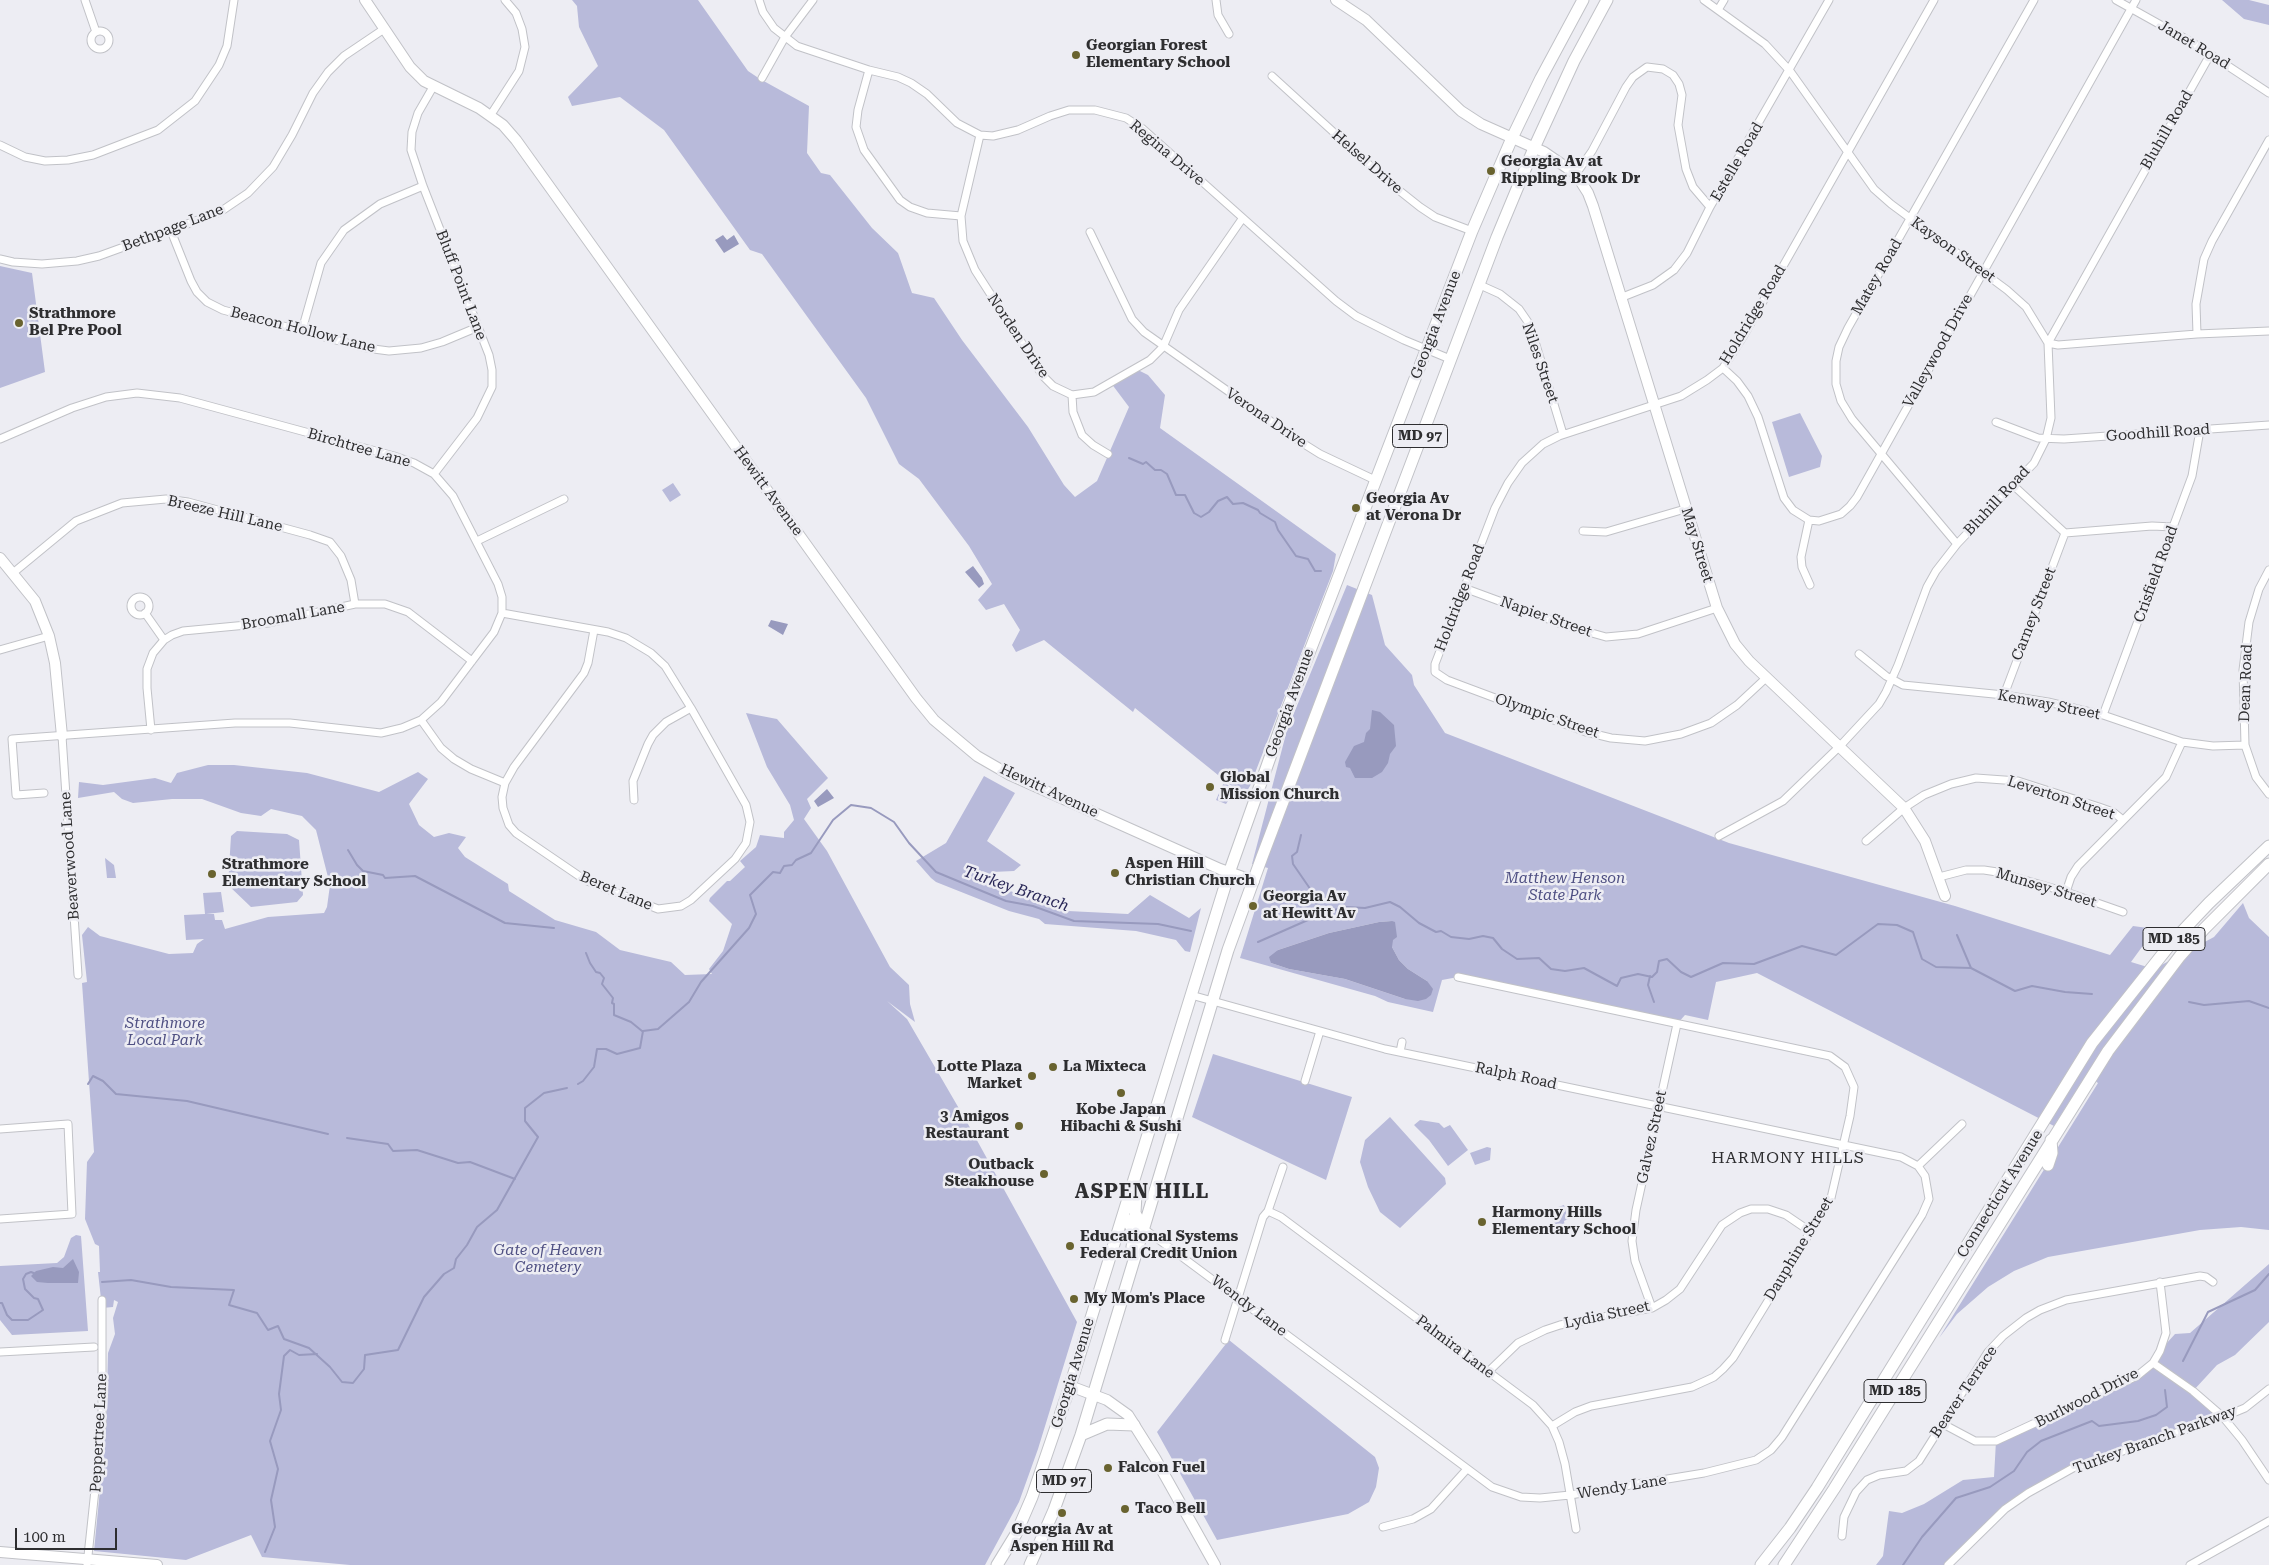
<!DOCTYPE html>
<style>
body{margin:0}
#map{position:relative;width:2269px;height:1565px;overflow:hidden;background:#ededf3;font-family:"Roboto Serif",serif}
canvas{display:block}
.scale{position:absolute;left:15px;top:1528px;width:102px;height:22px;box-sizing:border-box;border:2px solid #2e2e30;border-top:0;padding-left:6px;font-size:15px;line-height:18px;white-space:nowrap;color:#2e2e30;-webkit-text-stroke:4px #ededf3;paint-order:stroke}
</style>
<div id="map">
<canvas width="2269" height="1565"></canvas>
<div class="scale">100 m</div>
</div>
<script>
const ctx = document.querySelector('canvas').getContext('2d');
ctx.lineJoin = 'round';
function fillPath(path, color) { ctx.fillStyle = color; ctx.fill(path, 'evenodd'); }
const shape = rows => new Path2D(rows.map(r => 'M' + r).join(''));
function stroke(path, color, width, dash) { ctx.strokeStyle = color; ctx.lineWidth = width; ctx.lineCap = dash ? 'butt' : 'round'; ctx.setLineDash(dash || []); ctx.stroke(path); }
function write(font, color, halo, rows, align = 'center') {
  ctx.font = font + ' "Roboto Serif",serif'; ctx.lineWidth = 5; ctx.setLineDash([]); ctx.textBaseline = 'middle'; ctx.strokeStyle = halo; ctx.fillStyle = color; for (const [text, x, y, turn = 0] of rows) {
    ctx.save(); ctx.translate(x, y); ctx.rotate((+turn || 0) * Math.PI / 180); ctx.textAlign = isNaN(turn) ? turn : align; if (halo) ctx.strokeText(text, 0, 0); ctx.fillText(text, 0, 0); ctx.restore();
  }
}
const green = shape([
 [572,0,698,0,748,71,760,79,809,106,807,153,821,173,830,175,872,228,898,253,912,293,934,298,962,340,1028,427,1064,485,1075,497,1097,481,1129,407,1111,383,1136,369,1148,375,1165,395,1160,428,1336,554,1333,571,1250,786,1244,796,1135,708,1133,712,1044,640,1016,652,1012,645,1020,630,1004,604,986,610,978,600,992,584,969,546,919,479,899,464,866,398,762,254,750,250,664,130,620,97,572,106,568,97,598,66,579,27,577,6],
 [2222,0,2249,0,2269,5,2269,25,2244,19],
 [0,266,32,273,45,372,0,388],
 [1800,413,1822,456,1820,467,1789,477,1772,422],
 [673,483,681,495,670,502,662,490],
 [1347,585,1372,595,1385,645,1412,675,1414,685,1445,733,1729,843,1955,906,2110,955,2133,926,2155,929,2131,962,2154,969,2214,937,2243,903,2249,918,2269,937,2269,1230,2241,1227,2200,1230,2048,1257,2014,1271,1988,1287,1957,1314,1939,1338,2098,1083,2086,1075,2054,1126,1757,973,1716,982,1708,1020,1685,1015,1677,1024,1458,977,1442,980,1433,1012,1388,1002,1375,996,1240,958,1268,868,1252,864,1287,730],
 [1392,921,1392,947,1399,960,1408,969,1427,981,1405,999,1345,979,1289,969,1271,963,1278,950,1329,933,1379,922],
 [746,713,777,719,828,778,807,799,811,808,804,819,827,851,890,967,909,985,910,1004,915,1022,887,1001,907,1019,968,1124,1077,1322,1038,1449,1019,1502,985,1565,350,1565,262,1557,251,1535,186,1560,94,1551,106,1429,108,1353,115,1334,113,1318,118,1302,114,1300,113,1307,102,1308,98,1272,100,1272,99,1246,95,1244,85,1219,87,1162,94,1152,82,983,87,982,82,935,88,927,100,936,169,954,193,953,197,944,204,939,186,940,184,915,205,914,203,893,221,892,224,912,206,914,214,914,215,920,222,920,225,929,268,917,324,913,327,907,330,885,316,830,302,816,271,809,261,816,241,813,202,799,172,799,133,803,122,799,114,792,78,798,79,782,103,785,155,778,171,783,177,773,208,765,234,765,307,773,379,792,418,772,428,779,409,804,419,825,434,837,449,833,466,837,458,848,465,857,508,884,509,891,555,920,596,932,620,950,671,962,685,975,712,974,709,969,723,951,732,924,709,901,710,898,727,881,730,881,745,867,740,861,756,847,760,835,784,838,784,832,794,820,790,805,767,767],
 [984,776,1015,793,987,841,1021,865,1014,871,992,872,984,882,1068,911,1128,914,1150,895,1189,918,1201,908,1190,952,1185,951,1176,940,1136,931,1045,924,1039,919,1009,911,936,882,931,878,916,861,946,843],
 [1224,782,1237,792,1232,795,1226,804,1216,800],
 [237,831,287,834,299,840,303,895,297,902,251,907,228,885,231,836],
 [105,858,114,865,116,878,107,878],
 [1213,1054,1352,1097,1326,1180,1192,1117],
 [1390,1117,1445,1178,1446,1184,1400,1228,1380,1212,1368,1187,1360,1162,1365,1140],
 [1420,1120,1439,1123,1444,1128,1450,1125,1468,1150,1448,1166,1429,1140,1414,1125],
 [1487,1147,1491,1148,1490,1160,1475,1165,1470,1153],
 [1564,1205,1568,1219,1564,1221,1566,1233,1558,1236,1549,1210],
 [76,1235,81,1236,88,1331,12,1335,0,1320,0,1266,57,1263,64,1257,71,1238],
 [2269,1261,2269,1322,2235,1355,2217,1365,2193,1391,2223,1417,2073,1468,2028,1493,1948,1565,1876,1565,1883,1556,1889,1511,1902,1513,1924,1504,1963,1480,1994,1477,1996,1441,2137,1376,2175,1334,2190,1333,2269,1264],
 [1229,1340,1375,1457,1379,1468,1376,1487,1369,1502,1348,1514,1217,1540,1157,1432]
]);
const water = shape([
 [723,235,727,240,734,235,739,244,724,253,715,240],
 [973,566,982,578,984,584,979,588,965,572],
 [771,620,788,624,783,635,768,626],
 [1372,710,1380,712,1394,725,1396,746,1390,754,1388,763,1382,772,1372,778,1355,778,1350,768,1346,767,1345,762,1354,746,1364,742,1366,733,1370,729],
 [827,789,834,798,818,807,814,801],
 [1392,921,1395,922,1397,937,1393,940,1392,947,1399,960,1408,969,1427,981,1433,989,1431,995,1426,999,1418,1001,1405,999,1345,979,1289,969,1271,963,1269,957,1278,950,1329,933,1379,922],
 [73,1259,79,1272,78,1283,48,1283,37,1282,31,1276,36,1271,53,1267,63,1268]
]);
const stream = shape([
 [1129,458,1143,464,1146,462,1155,470,1161,470,1167,474,1176,495,1185,495,1194,513,1201,517,1209,512,1218,501,1227,497,1233,504,1243,503,1258,510,1260,513,1275,522,1278,530,1296,556,1308,559,1315,571,1321,571],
 [1301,835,1297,852,1292,856,1293,864,1313,893,1315,902,1326,912],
 [348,850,357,865,363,871,383,875,385,878,415,876,505,923,554,928],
 [1957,935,1971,968],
 [1258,942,1326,912,1346,907,1365,908,1390,902,1400,907,1419,923,1436,932,1441,931,1451,937,1469,939,1483,936,1493,938,1502,949,1517,959,1539,958,1551,969,1565,971,1584,968,1617,986,1621,978,1638,974,1652,977,1657,972,1659,961,1667,959,1681,972,1691,977,1723,963,1754,964,1802,946,1836,955,1878,924,1897,925,1913,932,1922,959,1936,967,1971,968,2015,991,2032,986,2065,992,2092,994],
 [586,953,590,963,596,972,600,973,604,978,602,984,613,998,612,1003,614,1004,614,1015,631,1022,642,1031],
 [1650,976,1648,985,1654,1002],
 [2189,1002,2204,1005,2249,1001,2269,1008],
 [88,1084,93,1076,103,1081,116,1094,187,1101,328,1134],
 [578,1084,583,1081,594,1067,597,1049,606,1049,617,1054,640,1048,643,1031,658,1029,689,1002,701,982,749,928,756,914,750,895,773,872,780,873,784,866,792,865,796,860,811,853,833,820,851,805,871,808,894,822,909,843,936,872,1006,901,1033,906,1074,921,1158,924,1191,931],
 [347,1138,388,1144,393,1151,417,1150,458,1163,470,1162,515,1179],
 [102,1282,131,1280,171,1287,234,1290,229,1305,257,1313,268,1330,278,1326,284,1339,309,1348,330,1367,342,1382,353,1383,364,1369,365,1355,398,1350,424,1297,444,1274,454,1268,456,1259,467,1245,477,1227,497,1210,538,1137,525,1121,525,1108,544,1093,567,1088],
 [0,1303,2,1303,7,1315,12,1320,28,1320,43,1310,38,1299,34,1298,25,1289,23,1279,26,1274,31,1272,36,1274],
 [2183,1361,2208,1312,2255,1290,2269,1274],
 [265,1552,275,1527,271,1500,278,1469,270,1441,281,1410,279,1394,284,1356,290,1350,299,1355,317,1354],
 [1903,1565,1922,1537,1956,1498,1990,1487,2014,1471,2027,1452,2041,1441,2092,1421,2099,1426,2138,1421,2156,1415,2167,1407,2165,1390]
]);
const street = shape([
 [85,0,96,32],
 [759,0,763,12,774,28,797,46,869,70,898,77,911,83,927,94,957,123,980,135,993,136,1018,130,1050,116,1069,110,1095,110,1126,118,1143,129,1336,301,1356,316,1404,340,1450,359],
 [1216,0,1218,15,1229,34],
 [1704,0,1765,44,1790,71,1874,189,1891,204,2007,290,2026,307,2048,343,2058,345,2197,334,2269,331],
 [2116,0,2193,43,2269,93],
 [1718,10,1724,0],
 '91 40a9 9 0 1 1 18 0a9 9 0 1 1-18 0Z',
 [869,70,858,110,856,127,864,150,900,200,910,207,927,213,961,216],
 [1272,76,1386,180,1420,207,1435,217,1472,231],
 [762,78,785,37,813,0],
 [433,87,418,113,412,132,411,150,423,186,489,355,492,370,492,387,477,418,434,474],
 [490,116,519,71,525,47,522,29,516,13,505,0],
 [980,135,961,216,963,241,975,270,1043,376,1053,386,1072,395,1094,392,1150,360,1163,347,1179,310,1242,219],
 [0,145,25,157,45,161,68,160,93,155,158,130,195,101,219,65,227,46,234,0],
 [1576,174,1592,151,1626,87,1633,77,1647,67,1663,69,1673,75,1679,84,1682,95,1678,125,1686,169,1693,187,1710,207],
 [171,231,191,281,197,292,207,302,223,310,366,348,389,351,421,348,442,342,478,327],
 [1090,232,1132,319,1144,332,1296,439,1320,454,1375,480],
 [0,259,13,262,42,264,77,261,99,256,220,212,248,193,273,167,292,135,313,93,328,72,344,56,384,29],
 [1480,285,1500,294,1519,309,1530,325,1563,434],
 [1620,298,1653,285,1674,270,1687,253,1710,207,1829,0],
 [302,330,321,263,344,230,380,204,423,186],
 [2197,334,2196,304,2204,259,2212,241,2269,140],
 [1723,368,1737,381,1748,396,1758,417,1784,498,1793,510,1809,520,1819,521,1841,514,1850,506,1857,497,2136,0],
 [1072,395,1073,412,1082,435,1093,445,1108,454],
 [1996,422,2038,438,2064,439,2269,425],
 [0,439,72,408,106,397,137,393,180,398,394,456,414,463,434,474,453,496,498,584,502,597,502,613,494,632,472,661,441,702,421,720,402,728,381,733,290,723,235,723,12,739,16,795,44,793],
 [2014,486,2065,533,2152,526,2173,527],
 [1809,520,1801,557,1802,567,1810,585],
 [1583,531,1606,532,1685,509],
 [477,541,564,499],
 [1957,544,1852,419,1841,401,1836,384,1836,361,1839,347,1848,328,2034,0],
 [2269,570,2259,589,2249,622,2243,670,2245,745,2256,777,2269,794],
 [13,573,76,521,122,503,166,499,188,502,310,535,330,542,341,556,351,580,355,604],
 [1464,588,1567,626,1606,637,1638,634,1717,608],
 '131 606a9 9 0 1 1 18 0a9 9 0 1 1-18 0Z',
 [145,613,164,640],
 [502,613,608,632,626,638,651,653,665,666,691,708,746,805,750,822,746,843,735,859,691,900,681,906,658,909,585,880,516,833,509,825,503,808,502,797,505,783,514,767,584,673,588,663,594,630],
 [0,650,49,636],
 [1859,654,1886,676,1903,685,2004,695,2048,702,2103,715,2182,742,2213,746,2245,745],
 [1766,678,1737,705,1711,723,1681,734,1645,741,1611,738,1586,732,1447,680,1435,672,1435,664,1495,508,1508,483,1522,463,1543,444,1559,436,1681,396,1707,380,1723,368,1744,335,1934,0],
 [2004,695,2065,533],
 [2103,715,2192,476,2200,430],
 [421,720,441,748,454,759,471,769,505,783],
 [151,730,147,688,147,669,153,653,164,640,172,635,183,631,268,623,355,604,385,604,408,612,472,661],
 [62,736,78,975],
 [634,800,633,781,648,744,653,735,666,722,691,708],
 [1719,836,1783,801,1840,746,1879,704,1886,692,1898,665,1927,587,1936,571,1957,544,2034,463,2046,439,2051,418,2048,343,2210,55],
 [1866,841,1904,808,1924,795,1951,784,1976,778,2018,781,2099,807,2113,812,2123,820],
 [1939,877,1966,870,1984,870,1997,872,2066,892,2123,912],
 [2066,892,2071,877,2078,866,2166,777,2182,742],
 [1458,977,1830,1056,1845,1067,1854,1087,1850,1116,1831,1198,1733,1358,1723,1369,1714,1377,1692,1387,1591,1406,1575,1412,1552,1426],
 [1400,1052,1402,1042],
 [1305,1081,1320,1031],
 [0,1129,68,1124,72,1214,0,1219],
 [1918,1166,1962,1124],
 [1268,1211,1281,1217,1533,1405,1552,1426,1559,1442,1565,1464,1576,1529],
 [1143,1228,1492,1487,1521,1497,1540,1498,1570,1495,1704,1473,1756,1460,1771,1450,1782,1437,1922,1215,1929,1199,1925,1176,1918,1166,1901,1157,1385,1049,1191,995],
 [1652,1308,1635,1261,1632,1241,1636,1210,1677,1024],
 [1225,1340,1263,1217,1268,1211,1283,1167],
 [0,1352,94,1347],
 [2153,1363,2193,1391,2223,1417,2242,1440,2269,1480],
 [1489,1371,1518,1343,1545,1330,1560,1325,1652,1308,1666,1300,1680,1289,1722,1225,1740,1213,1751,1209,1768,1209,1786,1215,1811,1232],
 [1943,1424,1975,1441,1996,1441,2137,1376,2153,1363,2160,1351,2166,1333,2160,1282],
 [1383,1527,1413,1519,1431,1509,1467,1469],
 [1842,1536,1844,1517,1856,1492,1867,1480,1879,1475,1906,1471,1919,1461,1988,1352,2003,1336,2026,1318,2040,1310,2066,1300,2200,1276,2206,1277,2213,1282],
 [87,1565,102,1424,102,1300],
 [1948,1565,2005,1509,2028,1493,2073,1468,2223,1417,2245,1408,2269,1389],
 [2190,1565,2269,1521]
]);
const secondary = shape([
 [365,0,410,67,424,81,479,108,503,125,516,140,916,698,934,720,977,756,1010,775,1220,869,1254,881],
 [1336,0,1366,20,1461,111,1481,124,1544,152,1576,174,1588,193,1593,206,1717,608,1735,644,1749,661,1904,808,1925,841,1945,896],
 [0,558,35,601,49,636,55,663,62,736],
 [1070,1386,1107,1400,1128,1415,1155,1458,1215,1565],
 [0,1552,157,1565]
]);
const primary = shape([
 [2048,1165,2052,1153,2051,1140],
 [1136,1194,1135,1213,1143,1228],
 [1123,1215,1132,1228,1134,1235,1132,1247],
 [1081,1435,1107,1424,1134,1425],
 [997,1565,1016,1534,1032,1497,1070,1386,1229,873,1284,718,1472,231,1512,138,1541,78,1583,0],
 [1030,1565,1054,1510,1081,1435,1228,950,1262,857,1497,237,1534,148,1574,61,1607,0],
 [1761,1565,1790,1528,1817,1488,2092,1043,2173,941,2209,903,2269,846],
 [1784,1565,1834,1489,2108,1051,2180,956,2204,929,2269,864]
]);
const markers = [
 [1076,55,5,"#69632f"],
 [1491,171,5,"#69632f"],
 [19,323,5,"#69632f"],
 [1356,508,5,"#69632f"],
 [1210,787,5,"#69632f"],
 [1115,873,5,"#69632f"],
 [212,874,5,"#69632f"],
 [1253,906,5,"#69632f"],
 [1053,1067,5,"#69632f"],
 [1032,1076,5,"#69632f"],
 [1121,1093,5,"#69632f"],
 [1019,1126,5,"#69632f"],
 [1044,1174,5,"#69632f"],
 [1482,1222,5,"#69632f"],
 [1070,1246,5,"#69632f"],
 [1074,1299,5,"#69632f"],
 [1108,1468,5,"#69632f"],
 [1125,1509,5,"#69632f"],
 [1062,1513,5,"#69632f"]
];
const shields = [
 [1420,436,55],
 [2174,939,62],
 [1895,1391,62],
 [1064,1481,55]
];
const shieldNames = [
 ["MD 97",1420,436],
 ["MD 185",2174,939],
 ["MD 185",1895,1391],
 ["MD 97",1064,1481]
];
const streetNames = [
 ["Janet Road",2194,45,31],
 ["Bluhill Road",2167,130,-60],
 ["Regina Drive",1167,153,40],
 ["Helsel Drive",1367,162,41],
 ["Estelle Road",1737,162,-60],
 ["Bethpage Lane",173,228,-21],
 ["Kayson Street",1953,250,36],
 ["Matey Road",1877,277,-60],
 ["Bluff Point Lane",461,285,69],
 ["Holdridge Road",1753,315,-59],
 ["Georgia Avenue",1436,325,-69],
 ["Beacon Hollow Lane",303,330,14],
 ["Norden Drive",1018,336,56],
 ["Valleywood Drive",1938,351,-61],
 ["Niles Street",1540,363,71],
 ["Verona Drive",1266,418,34],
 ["Goodhill Road",2158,433,-4],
 ["Birchtree Lane",359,448,16],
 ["Hewitt Avenue",768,491,54],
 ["Bluhill Road",1997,501,-47],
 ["Breeze Hill Lane",225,514,13],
 ["May Street",1697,545,73],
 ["Crisfield Road",2156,574,-70],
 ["Holdridge Road",1460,598,-69],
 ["Carney Street",2034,614,-69],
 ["Broomall Lane",293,616,-10],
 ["Napier Street",1546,617,19],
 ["Dean Road",2246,683,-88],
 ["Georgia Avenue",1290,703,-70],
 ["Kenway Street",2049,705,11],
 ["Olympic Street",1547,716,19],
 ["Hewitt Avenue",1049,791,25],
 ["Leverton Street",2061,798,18],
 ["Beaverwood Lane",70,856,-94],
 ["Munsey Street",2046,888,17],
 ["Beret Lane",616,891,23],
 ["Ralph Road",1516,1076,12],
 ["Galvez Street",1652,1137,-78],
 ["Connecticut Avenue",2000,1194,-58],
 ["Dauphine Street",1799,1249,-59],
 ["Wendy Lane",1249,1306,37],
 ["Lydia Street",1607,1315,-12],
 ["Palmira Lane",1455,1347,37],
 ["Georgia Avenue",1073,1373,-73],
 ["Beaver Terrace",1964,1392,-56],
 ["Burlwood Drive",2087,1398,-27],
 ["Peppertree Lane",99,1433,-87],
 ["Turkey Branch Parkway",2155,1440,-20],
 ["Wendy Lane",1622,1487,-9]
];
const poiNames = [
 ["Georgian Forest",1086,46],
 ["Elementary School",1086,63],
 ["Georgia Av at",1501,162],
 ["Rippling Brook Dr",1501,179],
 ["Strathmore",29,314],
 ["Bel Pre Pool",29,331],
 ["Georgia Av",1366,499],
 ["at Verona Dr",1366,516],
 ["Global",1220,778],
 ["Mission Church",1220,795],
 ["Aspen Hill",1125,864],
 ["Christian Church",1125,881],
 ["Strathmore",222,865],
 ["Elementary School",222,882],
 ["Georgia Av",1263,897],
 ["at Hewitt Av",1263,914],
 ["Lotte Plaza",1022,1067,"right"],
 ["Market",1022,1084,"right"],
 ["La Mixteca",1063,1067],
 ["Kobe Japan",1121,1110,"center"],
 ["Hibachi & Sushi",1121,1127,"center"],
 ["3 Amigos",1009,1117,"right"],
 ["Restaurant",1009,1134,"right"],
 ["Outback",1034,1165,"right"],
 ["Steakhouse",1034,1182,"right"],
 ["Harmony Hills",1492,1213],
 ["Elementary School",1492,1230],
 ["Educational Systems",1080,1237],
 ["Federal Credit Union",1080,1254],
 ["My Mom's Place",1084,1299],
 ["Falcon Fuel",1118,1468],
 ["Taco Bell",1135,1509],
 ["Georgia Av at",1062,1530,"center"],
 ["Aspen Hill Rd",1062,1547,"center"]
];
const parkNames = [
 ["Matthew Henson",1565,879],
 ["State Park",1565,896],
 ["Strathmore",165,1024],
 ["Local Park",165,1041],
 ["Gate of Heaven",548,1251],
 ["Cemetery",548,1268]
];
const waterNames = [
 ["Turkey Branch",1016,889,19]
];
const neighbourhoodNames = [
 ["HARMONY HILLS",1788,1158]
];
const districtNames = [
 ["ASPEN HILL",1142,1192]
];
fillPath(green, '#b8bada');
fillPath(water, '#989abe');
stroke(stream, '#989abe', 2);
stroke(street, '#c1c2c7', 9);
stroke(secondary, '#c1c2c7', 12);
stroke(primary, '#c1c2c7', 13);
stroke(street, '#fff', 7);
stroke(secondary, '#fff', 10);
stroke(primary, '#fff', 11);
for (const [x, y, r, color] of markers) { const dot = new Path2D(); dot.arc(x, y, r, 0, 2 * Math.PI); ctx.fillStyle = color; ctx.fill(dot); stroke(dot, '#ededf3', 2); }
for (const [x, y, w] of shields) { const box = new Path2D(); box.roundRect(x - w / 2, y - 11.5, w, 23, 4); ctx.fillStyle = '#ededf3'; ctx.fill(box); stroke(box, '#2e2e30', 1); }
write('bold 14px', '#2e2e30', null, shieldNames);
write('15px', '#2e2e30', '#ededf3', streetNames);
write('bold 15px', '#2e2e30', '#ededf3', poiNames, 'left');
write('italic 15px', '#4f5083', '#ededf3', parkNames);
write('italic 16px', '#2a2858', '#ededf3', waterNames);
ctx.letterSpacing = '1px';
write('16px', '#2e2e30', '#ededf3', neighbourhoodNames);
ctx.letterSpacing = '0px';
ctx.letterSpacing = '1px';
write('bold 20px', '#2e2e30', '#ededf3', districtNames);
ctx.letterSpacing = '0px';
</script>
